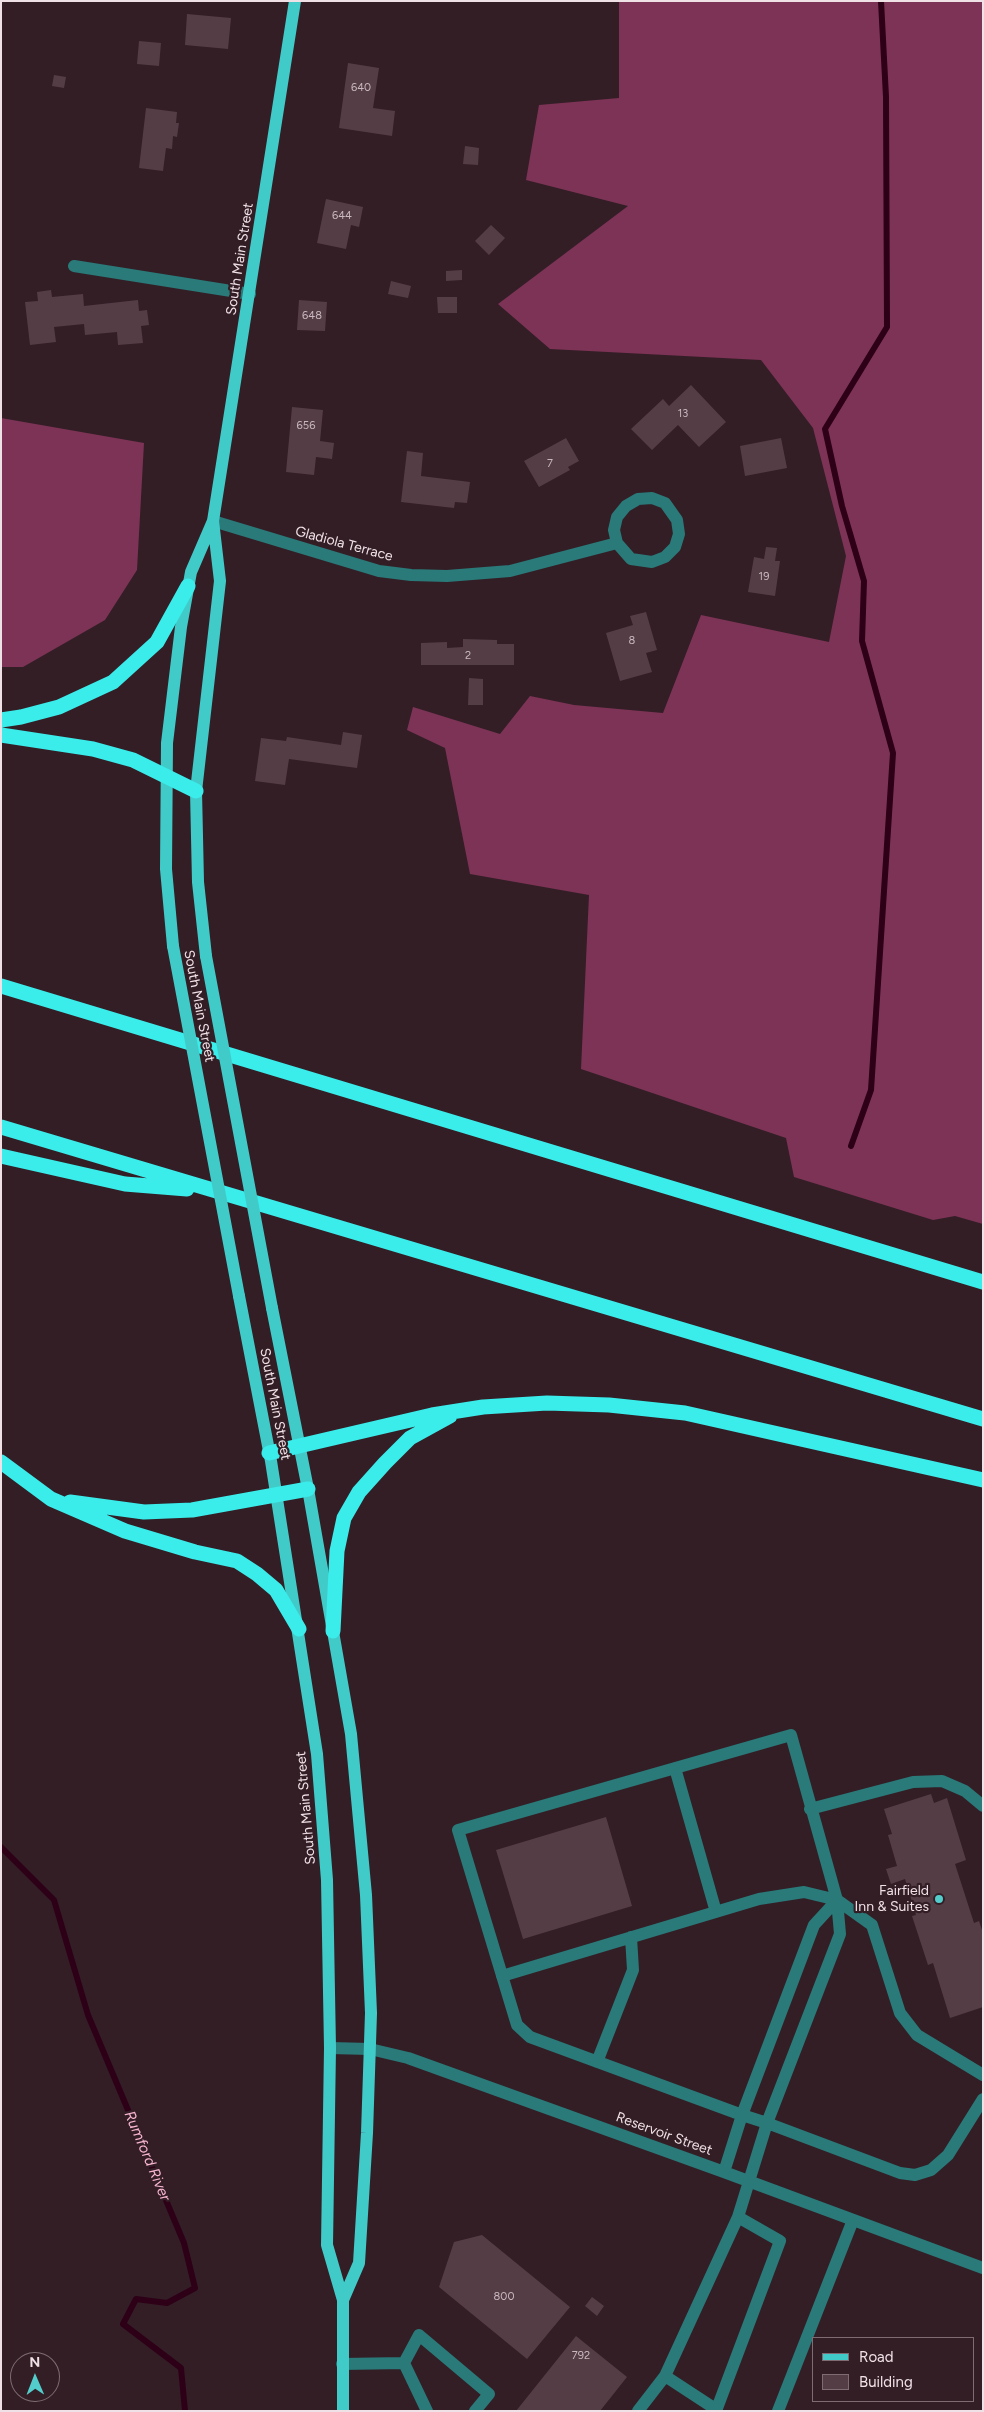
<!DOCTYPE html>
<style>
body{margin:0}
#map{position:relative;width:984px;height:2412px;overflow:hidden;background:#331e26;font-family:Figtree,sans-serif}
canvas{display:block}
.frame{position:absolute;inset:0;border:2px solid #f0e1e7;pointer-events:none}
.legend{position:absolute;left:812px;top:2337px;width:162px;height:65px;box-sizing:border-box;background:#331e26;border:1px solid #7f6c73;margin:0;padding:6px 9px;list-style:none;font-size:15px;color:#f0e1e7}
.legend li{display:flex;align-items:center;gap:10px;height:25px}
.legend b{width:25px;border:1px solid #7f6c73}
.north{position:absolute;left:10px;top:2352px;width:50px;height:50px;box-sizing:border-box;background:#331e26;border:1px solid #7f6c73;border-radius:50%;rotate:359deg;font-size:14px;font-weight:700;line-height:20px;text-align:center;color:#f0e1e7}
.north::after{content:'';display:block;margin:auto;width:18px;height:22px;background:#53cdcb;clip-path:polygon(50% 0,100% 100%,50% 72%,0 100%)}
</style>
<div id="map">
<canvas width="984" height="2412"></canvas>
<div class="frame"></div>
<ul class="legend">
<li><b style="height:6px;background:#40cbc9"></b>Road</li>
<li><b style="height:14px;background:#553d46"></b>Building</li>
</ul>
<div class="north">N</div>
</div>
<script>
const ctx = document.querySelector('canvas').getContext('2d');
ctx.lineJoin = 'round';
function fillPath(path, color) { ctx.fillStyle = color; ctx.fill(path, 'evenodd'); }
const shape = rows => new Path2D(rows.map(r => 'M' + r).join(''));
function stroke(path, color, width, dash) { ctx.strokeStyle = color; ctx.lineWidth = width; ctx.lineCap = dash ? 'butt' : 'round'; ctx.setLineDash(dash || []); ctx.stroke(path); }
function write(font, color, halo, rows, align = 'center') {
  ctx.font = font + ' Figtree,sans-serif'; ctx.lineWidth = 4.5; ctx.setLineDash([]); ctx.textBaseline = 'middle'; ctx.strokeStyle = halo; ctx.fillStyle = color; for (const [text, x, y, turn = 0] of rows) {
    ctx.save(); ctx.translate(x, y); ctx.rotate((+turn || 0) * Math.PI / 180); ctx.textAlign = isNaN(turn) ? turn : align; if (halo) ctx.strokeText(text, 0, 0); ctx.fillText(text, 0, 0); ctx.restore();
  }
}
const forest = shape([
 [619,1,983,1,983,1224,955,1216,933,1220,794,1177,786,1138,581,1069,589,895,470,874,445,748,407,730,413,707,500,734,530,696,574,705,663,713,701,615,829,642,846,556,813,428,761,360,550,349,498,304,628,206,526,180,539,105,619,98],
 [1,418,144,443,137,570,105,620,23,667,1,667]
]);
const stream = shape([
 [851,1146,871,1090,893,753,862,641,864,581,842,506,825,429,887,327,886,97,881,1],
 [1,1847,54,1900,88,2015,184,2243,195,2288,167,2303,136,2299,123,2324,181,2368,185,2411]
]);
const building = shape([
 [187,14,231,18,228,49,185,45],
 [139,41,161,43,159,66,137,64],
 [348,63,379,68,373,108,395,111,392,136,339,128],
 [54,75,66,77,64,88,52,86],
 [146,108,177,112,176,123,179,123,177,137,173,136,172,149,166,148,163,171,139,168],
 [465,146,479,148,478,165,463,164],
 [326,199,363,207,359,227,351,225,346,249,317,243],
 [491,225,505,238,489,255,475,241],
 [462,270,462,280,446,281,446,271],
 [391,281,411,286,408,298,388,294],
 [51,290,52,297,83,294,84,306,138,300,139,311,147,310,149,325,141,326,143,343,118,345,117,332,85,335,84,324,54,327,56,342,30,345,25,302,38,301,37,292],
 [437,297,457,297,457,313,438,313],
 [299,300,327,302,325,331,297,330],
 [691,385,726,422,699,447,678,425,652,450,631,429,663,399,669,406],
 [292,407,323,410,320,441,334,443,332,459,316,457,314,475,286,472],
 [566,438,579,461,568,467,570,470,539,487,524,461],
 [781,438,787,468,745,476,740,446],
 [407,451,423,453,421,476,470,482,467,503,455,502,454,508,401,502],
 [766,547,777,548,775,561,780,561,775,596,748,592,754,557,764,559],
 [646,612,657,650,646,653,652,672,620,681,606,633,633,625,630,616],
 [463,639,497,640,497,644,514,644,514,665,421,665,421,643,447,642,447,648,463,647],
 [469,678,483,679,483,705,468,705],
 [343,732,362,735,357,768,289,759,285,785,255,781,261,738,286,741,287,737,341,745],
 [931,1794,934,1803,947,1798,966,1860,955,1864,974,1923,979,1921,983,1933,983,2007,950,2018,933,1963,928,1965,912,1916,916,1915,905,1879,891,1884,886,1869,897,1866,888,1835,892,1834,884,1809],
 [606,1817,632,1906,523,1939,496,1850],
 [482,2235,570,2307,527,2359,439,2287,454,2242],
 [592,2297,604,2306,597,2316,585,2306],
 [576,2336,627,2377,600,2411,516,2411]
]);
const minor = shape([
 [74,266,250,294],
 [213,521,379,571,411,575,447,576,510,571,617,543,631,559,652,562,665,557,675,547,679,534,677,520,665,503,652,498,638,499,626,506,617,517,614,530,617,543],
 [675,1768,716,1912],
 [810,1809,913,1782,942,1781,965,1791,983,1806],
 [837,1900,791,1735,458,1830,517,2025,530,2037,742,2115,767,2123,900,2173,915,2175,931,2170,948,2155,983,2099],
 [502,1976,759,1899,804,1892,837,1900,872,1925,900,2013,917,2035,983,2075],
 [330,2048,370,2049,408,2058,724,2172,983,2268],
 [597,2062,633,1970,631,1937],
 [404,2363,419,2335,489,2394,475,2411],
 [342,2364,404,2363,427,2411],
 [665,2376,717,2410],
 [638,2411,665,2376,738,2217],
 [716,2411,780,2241,738,2217,767,2123,840,1934,837,1900,814,1925,742,2115,724,2172],
 [778,2411,853,2220]
]);
const major = shape([
 [173,946,166,869,167,743,181,627,191,572,213,521,295,1],
 [206,956,198,882,196,791,220,581,213,521],
 [239,1296,271,1461,317,1754,327,1880,330,2048,327,2245,343,2300,343,2411],
 [272,1308,308,1489,351,1734,366,1895,371,2013,367,2133,359,2263,343,2300]
]);
const highway = shape([
 [1,720,21,717,59,707,113,682,157,642,188,586],
 [1,735,93,749,133,760,196,791],
 [1,986,983,1282],
 [1,1127,983,1419],
 [1,1156,125,1184,187,1189],
 [269,1453,432,1415,483,1407,547,1403,609,1405,685,1413,983,1480],
 [1,1462,51,1499,125,1531,195,1552,237,1561,257,1574,276,1590,299,1629],
 [70,1502,144,1512,192,1510,308,1489],
 [333,1631,337,1551,344,1518,359,1492,385,1463,410,1438,450,1416]
]);
const majorBridge = shape([
 [173,946,239,1296],
 [206,956,272,1308]
]);
const markers = [
 [939,1899,5,"#53cdcb"]
];
const numberNames = [
 ["640",361,88],
 ["644",342,216],
 ["648",312,316],
 ["13",683,414],
 ["656",306,426],
 ["7",550,464],
 ["19",764,577],
 ["8",632,641],
 ["2",468,656],
 ["800",504,2297],
 ["792",581,2356]
];
const streetNames = [
 ["South Main Street",240,259,-81],
 ["Gladiola Terrace",344,544,15],
 ["South Main Street",199,1006,79],
 ["South Main Street",275,1404,79],
 ["South Main Street",306,1808,-95],
 ["Reservoir Street",664,2134,20]
];
const poiNames = [
 ["Fairfield",929,1891],
 ["Inn & Suites",929,1907]
];
const waterNames = [
 ["Rumford River",147,2156,67]
];
fillPath(forest, '#7d3356');
stroke(stream, '#2e0017', 6);
fillPath(building, '#553d46');
stroke(minor, '#297a79', 12);
stroke(major, '#40cbc9', 12);
stroke(highway, '#3aecea', 15);
stroke(majorBridge, '#40cbc9', 12);
for (const [x, y, r, color] of markers) { const dot = new Path2D(); dot.arc(x, y, r, 0, 2 * Math.PI); ctx.fillStyle = color; ctx.fill(dot); stroke(dot, '#331e26', 2); }
write('11px', '#c9b8bf', null, numberNames);
write('14px', '#f0e1e7', '#331e26', streetNames);
write('14px', '#f0e1e7', '#331e26', poiNames, 'right');
write('italic 15px', '#f8b5d0', '#331e26', waterNames);
</script>
